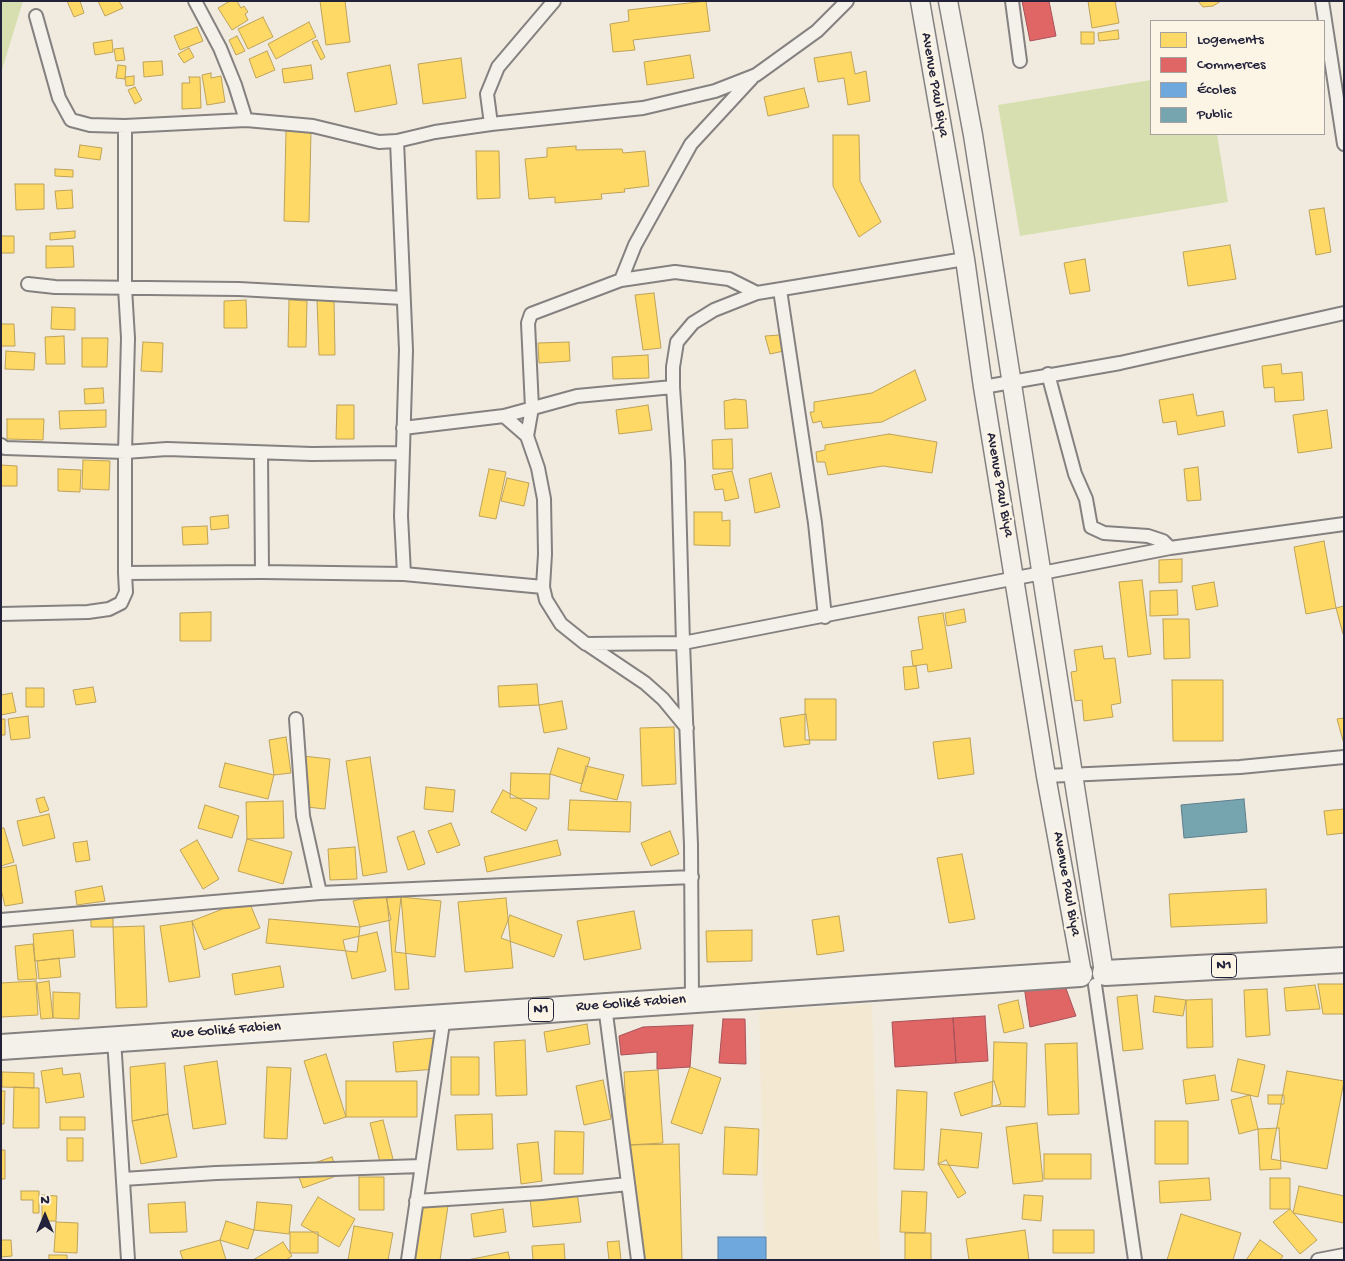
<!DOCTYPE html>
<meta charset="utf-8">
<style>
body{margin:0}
#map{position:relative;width:1345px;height:1261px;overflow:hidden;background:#f1ebdf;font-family:"Gochi Hand",sans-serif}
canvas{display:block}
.frame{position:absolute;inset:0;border:2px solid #22223b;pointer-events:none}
.legend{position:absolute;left:1150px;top:20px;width:175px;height:115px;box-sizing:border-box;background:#fcf5e5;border:1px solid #a5a1a1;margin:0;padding:6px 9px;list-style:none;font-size:15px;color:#22223b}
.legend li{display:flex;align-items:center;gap:10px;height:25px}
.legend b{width:25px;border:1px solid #a5a1a1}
.north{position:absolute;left:20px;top:1191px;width:50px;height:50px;-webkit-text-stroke:4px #fcf5e5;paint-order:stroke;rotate:0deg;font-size:14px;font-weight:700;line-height:20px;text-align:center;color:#22223b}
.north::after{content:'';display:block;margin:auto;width:18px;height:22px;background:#22223b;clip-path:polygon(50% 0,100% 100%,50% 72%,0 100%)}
</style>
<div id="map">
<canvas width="1345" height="1261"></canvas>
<div class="frame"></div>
<ul class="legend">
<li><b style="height:14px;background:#ffd966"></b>Logements</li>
<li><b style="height:14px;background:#e06666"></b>Commerces</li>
<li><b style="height:14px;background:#6fa8dc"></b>Écoles</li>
<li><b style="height:14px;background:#76a5af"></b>Public</li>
</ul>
<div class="north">N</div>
</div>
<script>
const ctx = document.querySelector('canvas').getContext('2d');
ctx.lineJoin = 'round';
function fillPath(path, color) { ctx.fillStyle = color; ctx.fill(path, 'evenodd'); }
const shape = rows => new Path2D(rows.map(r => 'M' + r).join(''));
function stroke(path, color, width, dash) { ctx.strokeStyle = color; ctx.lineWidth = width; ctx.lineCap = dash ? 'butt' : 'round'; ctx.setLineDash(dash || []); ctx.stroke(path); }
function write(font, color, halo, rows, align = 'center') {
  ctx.font = font + ' "Gochi Hand",sans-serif'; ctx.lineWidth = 5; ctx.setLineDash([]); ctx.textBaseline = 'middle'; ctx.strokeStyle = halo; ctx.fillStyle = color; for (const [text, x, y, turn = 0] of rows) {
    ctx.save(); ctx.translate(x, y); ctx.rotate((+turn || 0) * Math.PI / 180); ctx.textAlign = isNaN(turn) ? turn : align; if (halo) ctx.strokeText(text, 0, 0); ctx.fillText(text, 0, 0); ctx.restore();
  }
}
const built = shape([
 [872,1004,880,1260,765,1260,759,1011]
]);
const green = shape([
 [1,1,23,1,1,73],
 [1151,80,1151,134,1217,134,1228,202,1020,236,998,105]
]);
const homes = shape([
 [67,1,80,1,84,13,74,17,67,1],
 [98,1,119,1,123,8,105,16,98,1],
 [230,1,237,1,241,8,244,6,248,12,245,14,248,20,232,30,218,8,230,1],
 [320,1,345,1,350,42,326,45,320,1],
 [706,1,710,31,633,40,635,50,613,52,610,24,629,21,628,10,706,1],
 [1088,1,1115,1,1119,23,1092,28,1088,1],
 [1198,1,1221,1,1213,6,1203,7,1198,1],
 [263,17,273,37,248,49,238,29,263,17],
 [309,22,316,37,276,59,268,44,309,22],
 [197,27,203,41,180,50,174,36,197,27],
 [1118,30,1119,39,1099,41,1098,33,1118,30],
 [1081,32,1094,32,1094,44,1081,44,1081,32],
 [237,36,245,51,236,55,229,40,237,36],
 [112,40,113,52,95,55,93,43,112,40],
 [317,40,325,57,321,60,312,42,317,40],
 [123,48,125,60,116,61,114,49,123,48],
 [189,48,194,57,184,63,178,54,189,48],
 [267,51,275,70,256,78,249,59,267,51],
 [851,52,855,74,866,71,870,101,848,105,844,78,818,82,814,58,851,52],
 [690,55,694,78,647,85,644,62,690,55],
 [461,58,466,98,423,104,418,64,461,58],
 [162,61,163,75,144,77,143,62,162,61],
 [118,65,126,66,125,79,116,78,118,65],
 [311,65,313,79,284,83,282,69,311,65],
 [390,65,397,104,355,112,347,73,390,65],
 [211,73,211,78,221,76,225,102,207,105,202,75,211,73],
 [134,76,134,85,126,86,125,77,134,76],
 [189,77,200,77,201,108,182,109,182,83,190,83,189,77],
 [135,87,142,100,135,104,128,90,135,87],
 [804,88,809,107,768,116,764,97,804,88],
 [286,131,311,131,309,222,284,221,286,131],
 [833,135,859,135,860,181,881,222,859,237,833,186,833,135],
 [80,145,102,148,100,160,78,157,80,145],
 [576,146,576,150,622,149,623,153,645,151,649,186,624,189,625,192,601,194,602,199,555,203,555,197,529,199,525,159,547,157,547,148,576,146],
 [476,151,499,151,500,198,477,199,476,151],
 [55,169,73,170,73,177,55,176,55,169],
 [15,184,44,184,44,209,16,210,15,184],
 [72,190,73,208,57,209,55,191,72,190],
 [1324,208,1331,252,1316,255,1309,210,1324,208],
 [75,231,75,238,50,240,50,233,75,231],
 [1,236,14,236,14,253,1,253,1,236],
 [1230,245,1236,279,1188,286,1183,252,1230,245],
 [46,246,73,246,74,267,46,268,46,246],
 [1085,259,1090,291,1070,294,1064,263,1085,259],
 [654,293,661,348,643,350,635,295,654,293],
 [246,300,247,328,224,328,224,301,246,300],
 [289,300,307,301,306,347,288,347,289,300],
 [317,300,334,300,335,355,319,355,317,300],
 [52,307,75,308,75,330,51,329,52,307],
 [1,324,14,324,15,346,1,346,1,324],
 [780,335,784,351,770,354,765,336,780,335],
 [64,336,65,364,46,364,45,337,64,336],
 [82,338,108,338,107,367,82,367,82,338],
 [143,342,163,343,162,372,141,371,143,342],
 [569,342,570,361,539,363,538,343,569,342],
 [6,351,35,353,34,370,5,369,6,351],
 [648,355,649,378,613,379,612,357,648,355],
 [1281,364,1282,374,1302,372,1304,400,1275,402,1274,387,1264,388,1262,366,1281,364],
 [915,370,926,400,882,422,823,428,821,421,813,423,810,412,814,412,814,402,872,393,915,370],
 [103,388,104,403,85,404,84,389,103,388],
 [1193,394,1197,416,1223,411,1225,426,1178,435,1176,421,1163,423,1159,400,1193,394],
 [735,399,746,400,748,428,725,429,724,401,735,399],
 [337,405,354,405,354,439,336,439,337,405],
 [648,405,652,430,619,434,616,410,648,405],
 [106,410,106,427,60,429,59,411,106,410],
 [1327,410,1332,448,1298,453,1293,415,1327,410],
 [7,419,44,419,43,440,7,439,7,419],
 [889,434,937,442,932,473,883,466,828,475,825,462,817,462,816,452,825,450,825,445,889,434],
 [732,439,733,469,713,469,712,440,732,439],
 [83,460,110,461,109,490,82,489,83,460],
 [1,465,17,466,17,486,1,486,1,465],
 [1198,467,1201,500,1187,501,1184,469,1198,467],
 [58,469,81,470,80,492,58,491,58,469],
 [489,469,506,472,496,519,479,516,489,469],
 [732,471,739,498,725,501,723,489,715,490,712,475,732,471],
 [771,473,780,507,755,513,749,479,771,473],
 [507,478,529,483,524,506,501,501,507,478],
 [694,512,722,512,722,521,730,520,730,546,694,545,694,512],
 [228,515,229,528,211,530,210,517,228,515],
 [207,526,208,544,183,545,182,527,207,526],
 [1324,541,1336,608,1306,614,1294,547,1324,541],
 [1182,559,1182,582,1159,583,1159,560,1182,559],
 [1142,580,1151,654,1128,657,1119,582,1142,580],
 [1214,582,1218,606,1196,610,1192,586,1214,582],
 [1177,590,1178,615,1150,616,1150,591,1177,590],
 [1344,606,1344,633,1343,634,1336,608,1344,606],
 [964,609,966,622,947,626,945,613,964,609],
 [211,612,211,641,180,641,180,613,211,612],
 [943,613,952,668,928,672,927,664,913,666,911,651,923,649,918,617,943,613],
 [1163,619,1189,619,1190,658,1164,659,1163,619],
 [1102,646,1104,659,1115,658,1121,703,1111,705,1113,717,1084,721,1082,700,1075,701,1071,672,1077,671,1074,650,1102,646],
 [916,666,919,688,905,690,903,667,916,666],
 [1172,680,1223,680,1223,741,1173,741,1172,680],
 [537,684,539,705,499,707,498,686,537,684],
 [93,687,96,702,76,705,73,690,93,687],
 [26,688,44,688,44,707,26,707,26,688],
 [12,693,16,712,1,715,1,695,12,693],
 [805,699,836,699,836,740,805,740,805,699],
 [562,701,567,729,544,733,539,705,562,701],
 [806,714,810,744,784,747,780,718,806,714],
 [28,716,30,738,11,740,8,719,28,716],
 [1344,718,1344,744,1337,719,1344,718],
 [1,719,5,719,5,735,1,735,1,719],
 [674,727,676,784,642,786,640,728,674,727],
 [286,737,291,773,274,775,269,740,286,737],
 [970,738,974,774,938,779,933,742,970,738],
 [558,748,590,758,582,784,550,774,558,748],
 [303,756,330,759,325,809,298,806,303,756],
 [370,757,387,872,363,876,346,761,370,757],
 [225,763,274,775,268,799,219,787,225,763],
 [586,766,624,775,617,800,580,791,586,766],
 [511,773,550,774,549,799,510,798,511,773],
 [426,787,455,790,453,812,424,809,426,787],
 [503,790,537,808,526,831,491,812,503,790],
 [44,797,49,810,40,813,36,799,44,797],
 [570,800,631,802,630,832,568,830,570,800],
 [283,801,284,838,247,839,246,802,283,801],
 [205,805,239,816,232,838,198,828,205,805],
 [1344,809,1344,833,1327,835,1324,811,1344,809],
 [49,814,55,838,23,846,17,821,49,814],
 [451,823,460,845,437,853,428,831,451,823],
 [1,828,4,828,14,862,1,866,1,828],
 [414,831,425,864,408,870,397,837,414,831],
 [670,831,679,854,651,866,641,843,670,831],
 [247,839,292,852,283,884,238,871,247,839],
 [197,840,219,879,203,889,180,850,197,840],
 [557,840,561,855,487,872,484,857,557,840],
 [87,841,90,860,76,862,73,843,87,841],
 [355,847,357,879,330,880,328,849,355,847],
 [962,854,975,919,949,923,937,858,962,854],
 [16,865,23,903,5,906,1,889,1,868,16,865],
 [102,886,105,901,77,905,75,891,102,886],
 [1266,889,1267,923,1171,927,1169,894,1266,889],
 [385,893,391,920,360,927,353,901,385,893],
 [401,897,441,901,435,957,395,952,401,897],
 [401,897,409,989,395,990,387,898,401,897],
 [506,898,513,968,465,972,458,902,506,898],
 [248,899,260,928,204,950,192,921,248,899],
 [634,911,641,949,584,960,577,921,634,911],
 [91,914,113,914,113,927,91,927,91,914],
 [510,915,562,935,554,957,501,938,510,915],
 [839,916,844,951,817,955,812,920,839,916],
 [269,919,360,927,357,952,266,943,269,919],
 [192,921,200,977,169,982,160,926,192,921],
 [144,926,147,1007,116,1008,113,927,144,926],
 [73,930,75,957,35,961,33,934,73,930],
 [752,930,752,961,707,962,706,931,752,930],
 [377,932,386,971,352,979,343,940,377,932],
 [33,944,37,979,18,980,15,946,33,944],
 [59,958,61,977,39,979,37,961,59,958],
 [280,966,284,987,235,995,232,974,280,966],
 [36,981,38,1015,1,1017,1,983,36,981],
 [49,981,53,1018,41,1019,37,983,49,981],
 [1318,984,1344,984,1344,1014,1323,1014,1318,984],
 [1315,985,1320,1009,1286,1011,1284,988,1315,985],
 [1267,989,1270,1035,1246,1037,1244,990,1267,989],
 [53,992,80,993,79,1019,53,1018,53,992],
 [1137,995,1143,1049,1123,1051,1117,997,1137,995],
 [1155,996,1186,1000,1183,1016,1153,1012,1155,996],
 [1212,999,1213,1047,1187,1048,1186,1000,1212,999],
 [1018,1000,1024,1028,1004,1033,998,1005,1018,1000],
 [587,1024,590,1044,547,1052,544,1032,587,1024],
 [434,1038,437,1069,396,1072,393,1042,434,1038],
 [525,1040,527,1095,496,1096,494,1042,525,1040],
 [994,1042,1027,1043,1025,1107,992,1106,994,1042],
 [1077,1043,1079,1114,1048,1115,1045,1044,1077,1043],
 [326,1054,346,1117,324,1124,304,1061,326,1054],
 [451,1057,479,1057,479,1095,451,1095,451,1057],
 [1238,1059,1265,1065,1258,1097,1231,1091,1238,1059],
 [217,1061,226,1124,193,1129,184,1066,217,1061],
 [165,1063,168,1114,132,1121,130,1067,165,1063],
 [267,1067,291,1068,287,1139,264,1138,267,1067],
 [690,1067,721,1078,702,1134,671,1123,690,1067],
 [62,1068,63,1075,80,1073,84,1097,46,1103,41,1071,62,1068],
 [658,1070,663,1143,628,1145,624,1072,658,1070],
 [1287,1071,1344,1081,1327,1169,1271,1159,1287,1071],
 [2,1072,34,1073,34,1088,2,1087,2,1072],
 [1215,1075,1219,1100,1186,1104,1183,1080,1215,1075],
 [603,1080,611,1119,584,1125,576,1086,603,1080],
 [346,1081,417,1081,417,1117,346,1117,346,1081],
 [994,1081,1001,1104,961,1116,954,1093,994,1081],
 [14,1087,39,1088,39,1128,13,1128,14,1087],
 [897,1090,927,1092,924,1170,894,1169,897,1090],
 [1,1091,5,1091,4,1124,1,1124,1,1091],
 [1250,1095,1258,1129,1239,1134,1231,1100,1250,1095],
 [1268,1095,1284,1095,1284,1104,1268,1104,1268,1095],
 [168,1114,177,1157,141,1164,132,1121,168,1114],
 [492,1114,493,1149,457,1150,455,1115,492,1114],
 [60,1117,85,1117,85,1130,60,1130,60,1117],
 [383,1120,394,1163,381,1166,370,1123,383,1120],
 [1155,1121,1188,1121,1188,1164,1155,1164,1155,1121],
 [1037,1123,1043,1181,1013,1184,1006,1127,1037,1123],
 [725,1127,759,1129,757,1175,723,1174,725,1127],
 [1279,1128,1281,1169,1260,1170,1258,1129,1279,1128],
 [941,1129,982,1133,978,1168,938,1164,941,1129],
 [555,1131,584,1132,583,1174,554,1174,555,1131],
 [67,1138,83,1138,83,1161,67,1161,67,1138],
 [538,1142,542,1181,521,1184,517,1144,538,1142],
 [679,1144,682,1260,631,1260,628,1145,679,1144],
 [1,1150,5,1150,5,1179,1,1179,1,1150],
 [1044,1154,1091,1154,1091,1179,1044,1179,1044,1154],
 [332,1157,339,1175,303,1188,296,1169,332,1157],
 [946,1160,966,1193,958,1198,938,1164,946,1160],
 [359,1177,384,1177,384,1210,359,1210,359,1177],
 [1209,1178,1211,1200,1160,1203,1159,1181,1209,1178],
 [1270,1178,1290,1178,1290,1209,1270,1209,1270,1178],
 [1299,1186,1344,1196,1344,1223,1293,1213,1299,1186],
 [21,1191,39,1191,39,1213,33,1213,33,1200,21,1200,21,1191],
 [902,1191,927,1192,925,1233,900,1232,902,1191],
 [577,1192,581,1222,533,1227,530,1198,577,1192],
 [42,1195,57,1196,56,1221,42,1221,42,1195],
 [1024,1195,1043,1196,1041,1221,1022,1219,1024,1195],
 [318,1197,355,1219,339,1247,301,1225,318,1197],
 [416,1201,448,1206,440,1260,406,1260,416,1201],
 [185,1202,187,1232,150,1233,148,1204,185,1202],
 [257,1202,292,1205,289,1234,254,1230,257,1202],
 [503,1209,506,1232,474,1237,471,1214,503,1209],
 [1290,1209,1317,1240,1300,1254,1273,1222,1290,1209],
 [1181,1214,1241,1233,1233,1260,1167,1260,1181,1214],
 [226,1221,254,1230,248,1249,220,1240,226,1221],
 [56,1222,78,1223,77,1253,54,1252,56,1222],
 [354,1226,393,1233,388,1260,348,1260,354,1226],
 [1025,1230,1029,1260,969,1260,966,1239,1025,1230],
 [1053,1230,1094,1230,1094,1253,1053,1253,1053,1230],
 [290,1232,318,1232,318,1253,290,1253,290,1232],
 [905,1233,931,1233,931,1260,905,1260,905,1233],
 [1,1240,11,1240,12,1256,1,1257,1,1240],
 [220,1240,226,1260,183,1260,180,1251,220,1240],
 [1260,1240,1283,1256,1280,1260,1246,1260,1260,1240],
 [619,1241,621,1260,609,1260,607,1242,619,1241],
 [283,1242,292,1256,286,1260,253,1260,283,1242],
 [564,1244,565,1260,533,1260,532,1246,564,1244],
 [508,1252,510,1260,467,1260,508,1252],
 [49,1255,67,1255,67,1260,49,1260,49,1255]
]);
const shops = shape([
 [1022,1,1049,1,1056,36,1030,41,1022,1],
 [1064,983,1076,1016,1030,1027,1024,986,1064,983],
 [985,1016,988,1061,956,1063,953,1018,985,1016],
 [953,1018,956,1063,895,1067,892,1022,953,1018],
 [723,1019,745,1019,746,1064,719,1063,723,1019],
 [693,1025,690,1067,657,1069,657,1052,621,1055,619,1036,643,1027,693,1025]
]);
const schools = shape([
 [718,1237,766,1237,766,1260,718,1260,718,1237]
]);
const public = shape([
 [1244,799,1247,832,1184,838,1181,805,1244,799]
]);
const street = shape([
 [195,1,220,48,235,85,246,120],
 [1012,1,1020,61],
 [1322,1,1344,144],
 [36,16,59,98,71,120,90,125,125,126,246,120,313,126,379,142,397,141,435,132,491,124,643,108,715,91,756,75,817,31,847,1],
 [491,124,487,94,498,67,554,1],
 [125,126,125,288,128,338,125,452,125,573,262,572,404,574,543,587,546,600,561,624,586,644,683,643,691,845,692,1000],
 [397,141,406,350,401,516,404,574],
 [965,259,757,293,714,310,693,323,677,342,673,367,673,387,678,462,683,643,1170,548,1344,524],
 [621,280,635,245,691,144,752,78],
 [28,284,55,287,239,289,403,298],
 [780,290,815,523,825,617],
 [1048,374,1075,474,1086,499,1091,527,1104,533,1148,536,1163,541,1170,548],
 [983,387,1120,363,1344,313],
 [504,416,527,436,538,468,544,499,545,554,543,587],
 [403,428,504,416,577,396,673,387],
 [527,436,532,408,528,323,531,314,621,280,675,272,729,279,757,293],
 [1,445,5,448,125,452,167,449,312,454,402,453],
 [261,453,262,572],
 [1,614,88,612,109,609,121,603,126,592,125,573],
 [587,644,645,683,663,699,687,728],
 [296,719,303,816,320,893],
 [1046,776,1240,767,1344,757],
 [1,920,320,893,692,877],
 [1095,985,1135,1260],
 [605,1006,638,1260],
 [114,1039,128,1260],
 [123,1179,216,1173,421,1166],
 [416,1201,541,1193,628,1184],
 [408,1260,444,1016],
 [1318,1260,1344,1255]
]);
const secondary = shape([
 [920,1,965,259,983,387,1046,776,1081,968],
 [948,1,973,135,1103,966]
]);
const highway = shape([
 [1105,973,1344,960],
 [1,1047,1080,974]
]);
const shields = [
 [1224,966,25],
 [541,1010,25]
];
const shieldNames = [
 ["N1",1224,966],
 ["N1",541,1010]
];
const streetNames = [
 ["Avenue Paul Biya",934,85,80],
 ["Avenue Paul Biya",999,485,80],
 ["Avenue Paul Biya",1066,884,80],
 ["Rue Goliké Fabien",631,1004,-4],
 ["Rue Goliké Fabien",226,1031,-4]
];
fillPath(built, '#f3e8d2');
fillPath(green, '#d7dfb0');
fillPath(homes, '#ffd966');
stroke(homes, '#bda259', 1);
fillPath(shops, '#e06666');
stroke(shops, '#a75259', 1);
fillPath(schools, '#6fa8dc');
stroke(schools, '#5880ac', 1);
fillPath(public, '#76a5af');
stroke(public, '#5d7e8c', 1);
stroke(street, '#848180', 16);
stroke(secondary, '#848180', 21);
stroke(highway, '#848180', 28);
stroke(street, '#f4f1ea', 12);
stroke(secondary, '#f4f1ea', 18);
stroke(highway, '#f4f1ea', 24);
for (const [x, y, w] of shields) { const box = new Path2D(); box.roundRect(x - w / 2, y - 11.5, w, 23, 4); ctx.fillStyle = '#fcf5e5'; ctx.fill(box); stroke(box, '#22223b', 1); }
write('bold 14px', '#22223b', null, shieldNames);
write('15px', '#22223b', '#fcf5e5', streetNames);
</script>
